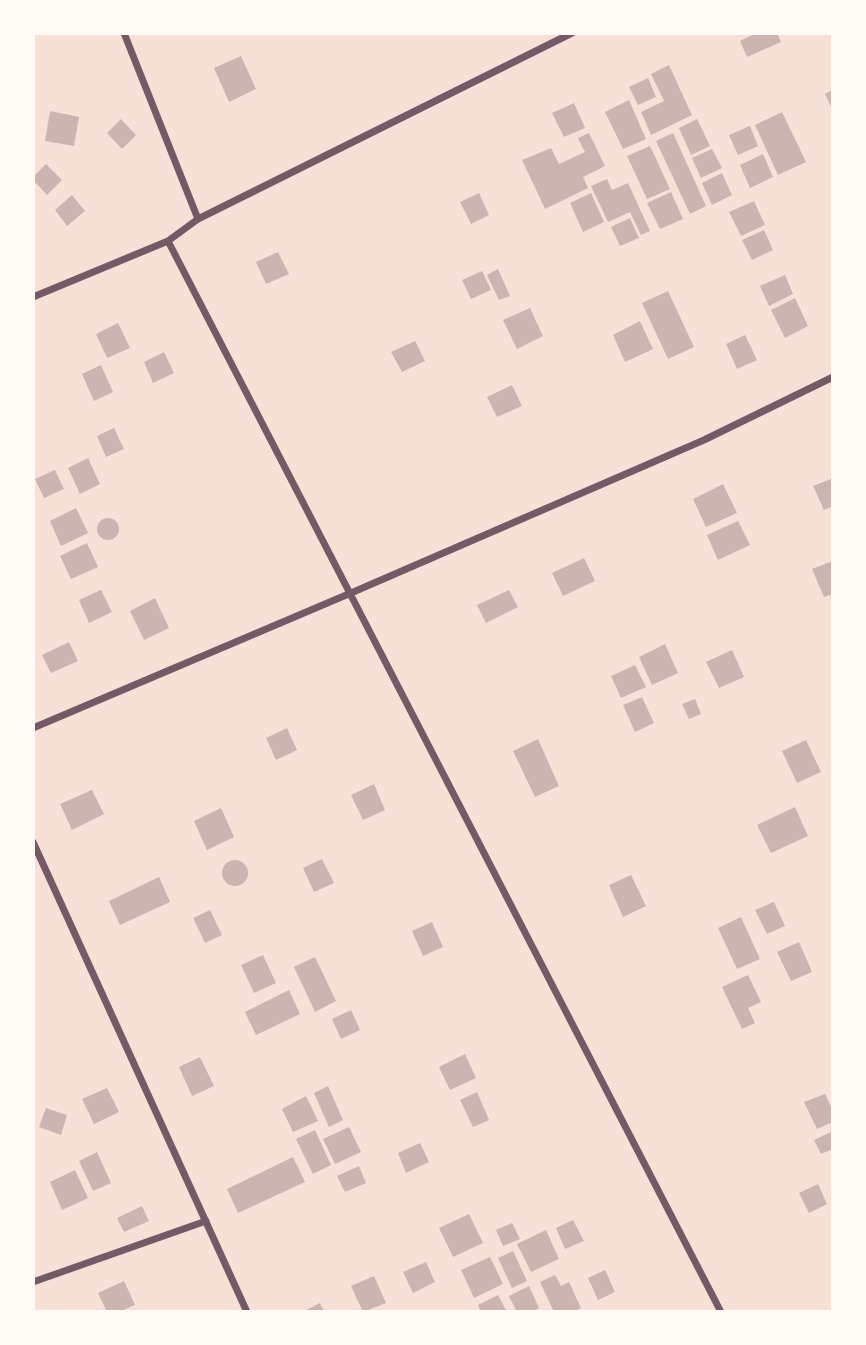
<!DOCTYPE html>
<style>
body{margin:0}
#map{position:relative;width:866px;height:1345px;overflow:hidden;background:#f7e1d7;font-family:"Exo 2",sans-serif}
canvas{display:block}
.frame{position:absolute;inset:0;border:35px solid #fffaf5;pointer-events:none}
</style>
<div id="map">
<canvas width="866" height="1345"></canvas>
<div class="frame"></div>
</div>
<script>
const ctx = document.querySelector('canvas').getContext('2d');
ctx.lineJoin = 'round';
function fillPath(path, color) { ctx.fillStyle = color; ctx.fill(path, 'evenodd'); }
const shape = rows => new Path2D(rows.map(r => 'M' + r).join(''));
function stroke(path, color, width, dash) { ctx.strokeStyle = color; ctx.lineWidth = width; ctx.lineCap = dash ? 'butt' : 'round'; ctx.setLineDash(dash || []); ctx.stroke(path); }
const building = shape([
 [756,33,777,33,781,42,747,57,740,41],
 [241,56,256,89,229,102,214,68],
 [669,65,692,115,651,135,641,112,664,101,651,74],
 [648,78,656,97,638,105,629,87],
 [833,90,833,111,825,94],
 [629,100,646,139,623,149,605,112],
 [574,103,585,128,564,137,552,113],
 [50,111,79,117,74,146,45,141],
 [782,112,806,162,778,175,755,125],
 [121,119,136,135,122,149,107,133],
 [697,119,710,146,691,155,679,128],
 [750,126,758,146,738,155,729,135],
 [589,133,605,166,583,177,588,188,545,209,522,160,551,148,559,164,585,152,578,138],
 [673,133,706,206,690,214,656,141],
 [650,146,670,189,647,199,627,156],
 [712,149,722,168,701,178,692,158],
 [763,154,773,177,750,188,740,165],
 [46,164,62,180,47,195,33,180,33,177],
 [722,173,732,195,712,205,702,183],
 [607,179,612,190,628,183,650,231,641,235,630,212,608,222,591,186],
 [671,192,683,219,660,229,647,203],
 [479,193,489,215,471,224,460,202],
 [591,193,604,222,583,232,570,203],
 [72,195,85,211,67,226,55,210],
 [754,201,765,225,741,236,729,212],
 [630,218,639,238,620,246,611,227],
 [764,230,773,250,752,260,742,240],
 [278,252,289,274,266,284,256,262],
 [498,269,510,296,499,300,487,275],
 [482,271,491,290,471,299,462,280],
 [785,275,793,294,769,306,760,286],
 [668,291,694,347,668,359,642,303],
 [795,298,808,326,785,338,771,310],
 [530,308,543,336,517,349,503,320],
 [640,321,653,349,625,362,613,335],
 [118,323,130,348,107,358,96,334],
 [745,335,757,360,737,369,726,344],
 [415,341,425,361,402,372,391,352],
 [164,352,174,373,153,383,144,362],
 [101,365,113,392,94,401,82,374],
 [512,385,522,406,497,417,487,397],
 [114,428,124,449,106,457,97,436],
 [88,458,100,484,80,494,68,468],
 [55,470,64,489,44,498,35,479],
 [831,479,833,506,824,510,813,486],
 [723,484,737,513,706,527,693,499],
 [76,508,88,533,61,546,50,521],
 '97 529a11 11 0 1 1 22 0a11 11 0 1 1-22 0Z',
 [738,521,750,545,718,560,707,535],
 [87,543,98,567,71,579,60,556],
 [584,558,595,581,563,596,552,573],
 [833,561,833,594,824,597,812,569],
 [101,590,112,612,89,623,79,600],
 [509,590,518,607,486,623,477,605],
 [155,598,169,628,144,640,130,611],
 [69,642,78,661,51,673,42,655],
 [665,644,678,673,652,685,639,657],
 [732,650,744,677,719,688,706,662],
 [635,665,646,687,621,698,611,676],
 [642,697,654,723,635,732,623,705],
 [695,699,701,714,689,719,682,704],
 [287,728,297,750,276,760,266,738],
 [538,739,559,786,535,797,513,751],
 [806,740,821,772,797,783,782,751],
 [374,784,385,810,363,820,351,795],
 [92,790,104,814,72,830,60,804],
 [795,807,808,836,771,853,757,825],
 [221,808,234,837,207,850,194,821],
 [322,859,334,883,314,892,303,868],
 '222 873a13 13 0 1 1 26 0a13 13 0 1 1-26 0Z',
 [631,875,646,906,623,917,609,885],
 [159,877,170,902,120,925,109,901],
 [774,902,785,926,767,934,755,910],
 [210,910,222,935,205,943,193,918],
 [741,917,760,959,737,969,718,928],
 [432,922,443,947,423,956,412,931],
 [799,942,812,972,791,981,777,952],
 [263,955,276,983,254,993,241,965],
 [315,957,336,1001,315,1012,294,967],
 [748,975,761,1002,748,1008,755,1023,742,1029,722,987],
 [289,990,300,1014,256,1035,245,1012],
 [351,1010,360,1030,341,1039,332,1019],
 [465,1054,476,1078,450,1090,439,1067],
 [200,1057,214,1086,192,1096,179,1067],
 [328,1086,343,1120,329,1127,314,1093],
 [107,1088,119,1112,94,1124,82,1099],
 [477,1092,489,1120,473,1127,460,1100],
 [825,1094,833,1111,833,1122,817,1129,804,1102],
 [306,1096,318,1121,293,1132,282,1109],
 [46,1108,67,1115,61,1135,39,1127],
 [349,1127,361,1152,335,1164,323,1139],
 [315,1130,331,1165,313,1174,296,1139],
 [833,1131,833,1149,821,1154,814,1140],
 [420,1143,429,1162,406,1173,398,1153],
 [97,1152,111,1183,93,1191,79,1161],
 [293,1157,305,1182,238,1213,227,1189],
 [359,1166,366,1183,345,1192,337,1176],
 [75,1170,88,1198,62,1210,50,1182],
 [818,1184,827,1204,809,1213,799,1193],
 [142,1206,149,1221,124,1232,117,1218],
 [469,1214,483,1243,453,1257,439,1228],
 [573,1220,584,1241,565,1249,556,1228],
 [512,1223,520,1239,503,1246,496,1230],
 [546,1230,559,1259,531,1272,517,1244],
 [513,1251,527,1281,512,1288,498,1258],
 [490,1257,503,1284,474,1298,461,1270],
 [426,1262,435,1282,413,1293,403,1272],
 [605,1270,615,1292,598,1300,588,1278],
 [555,1275,561,1286,569,1282,581,1308,573,1312,554,1312,540,1282],
 [374,1276,386,1303,363,1312,351,1286],
 [124,1281,135,1305,119,1312,107,1312,98,1293],
 [529,1286,539,1308,532,1312,517,1312,509,1296],
 [498,1295,507,1312,481,1312,478,1305],
 [320,1303,324,1312,302,1312]
]);
const minor = shape([
 [124,33,198,219],
 [168,241,721,1312],
 [33,297,168,241,198,219,572,33],
 [33,728,351,593,704,440,833,377],
 [33,842,247,1312],
 [33,1282,206,1221]
]);
fillPath(building, '#ccb4b1');
stroke(minor, '#755966', 7);
</script>
